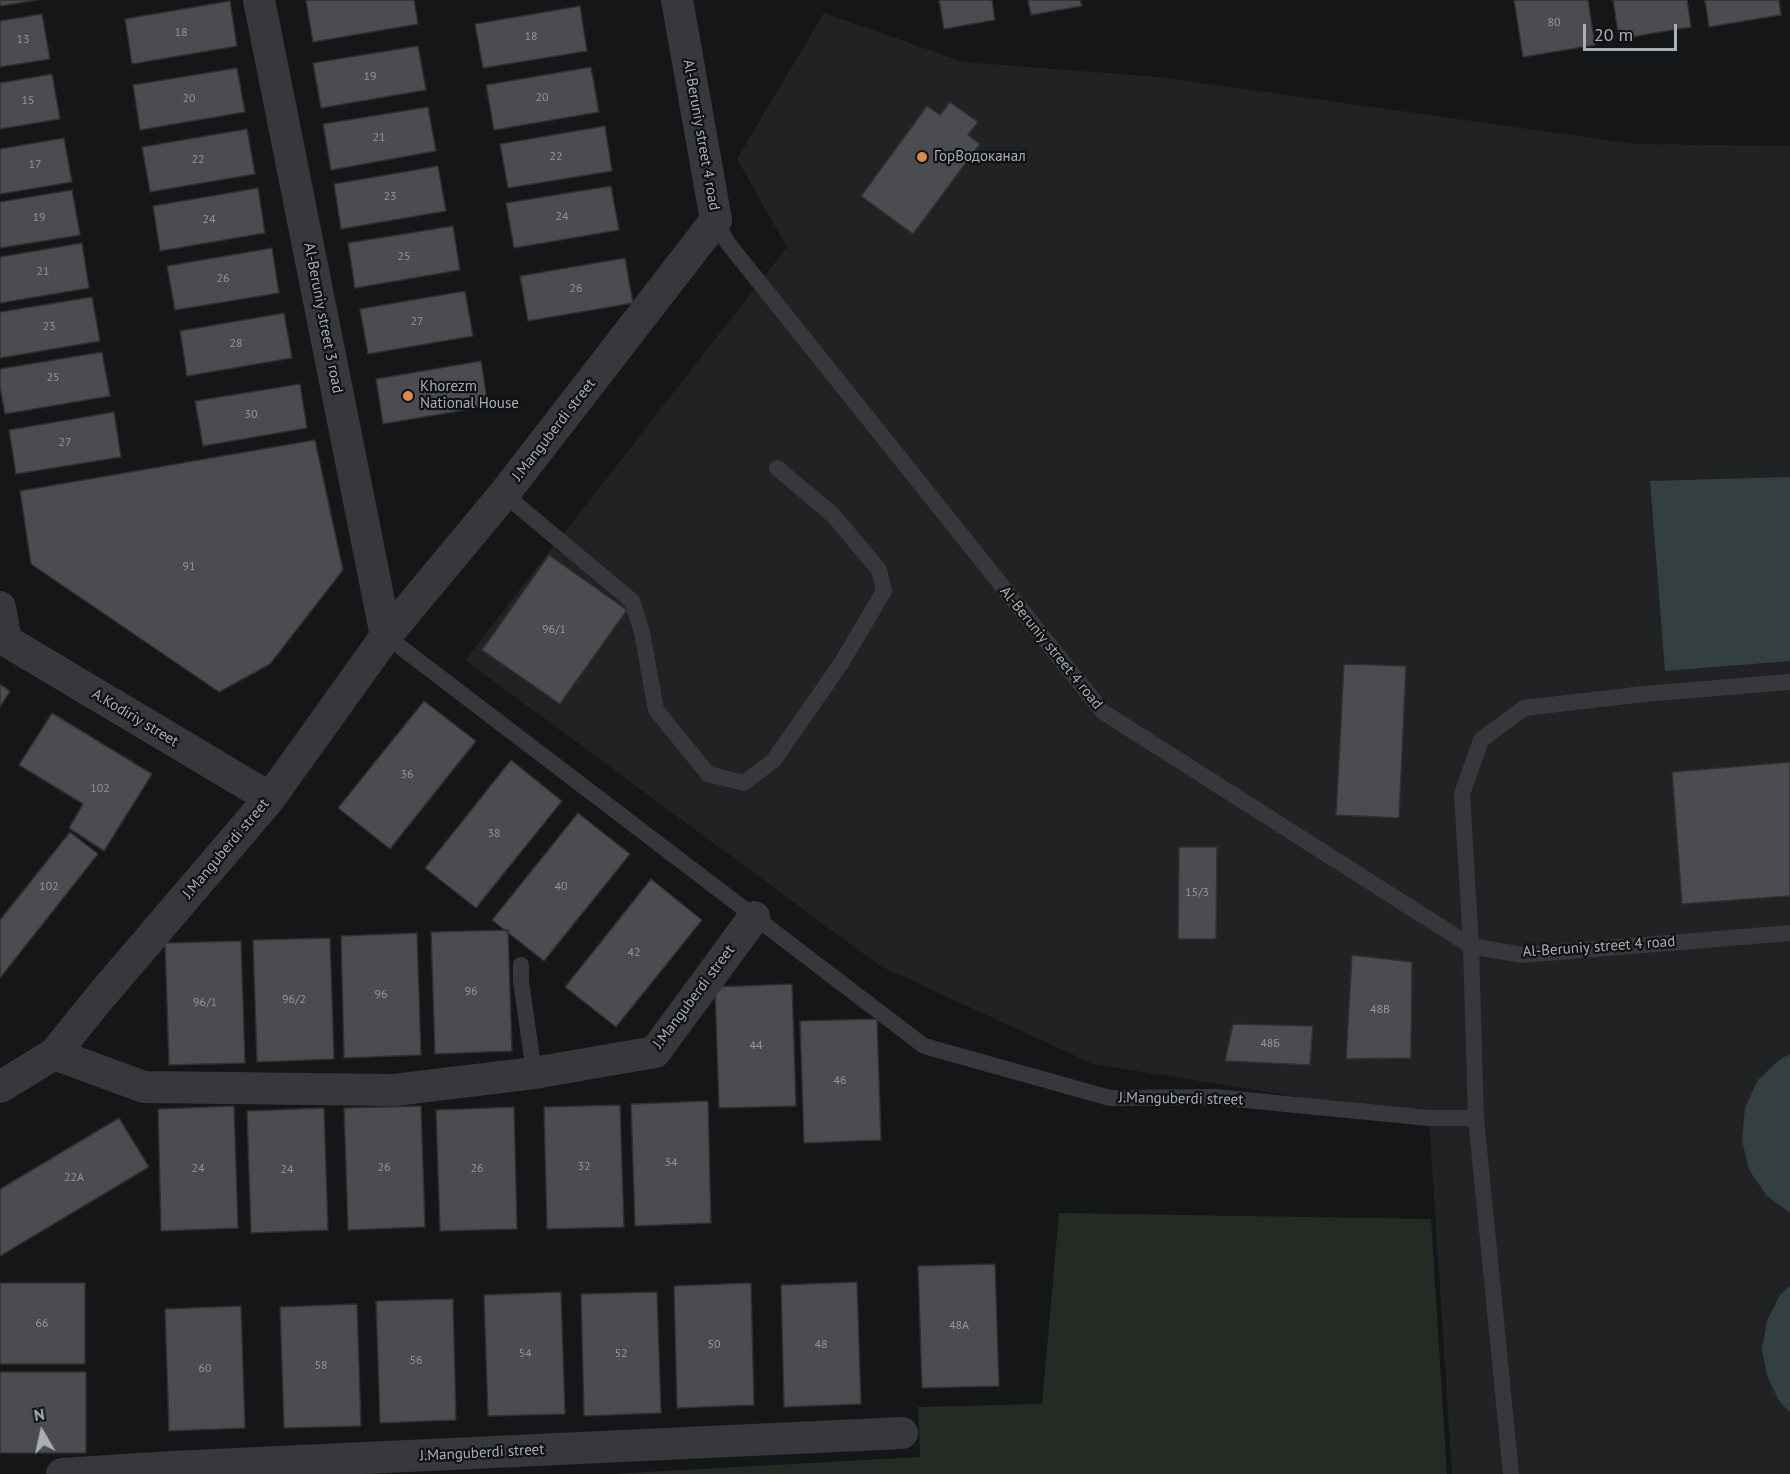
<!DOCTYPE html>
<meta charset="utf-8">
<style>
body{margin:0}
#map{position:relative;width:1790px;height:1474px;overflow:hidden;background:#151617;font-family:"PT Sans",sans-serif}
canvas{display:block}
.north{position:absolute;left:12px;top:1402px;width:60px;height:60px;-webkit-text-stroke:4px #101112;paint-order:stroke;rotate:351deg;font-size:16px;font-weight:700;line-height:24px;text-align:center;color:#a9afb5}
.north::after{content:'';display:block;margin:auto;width:21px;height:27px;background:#a9afb5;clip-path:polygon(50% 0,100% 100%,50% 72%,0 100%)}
.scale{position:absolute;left:1583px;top:24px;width:94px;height:27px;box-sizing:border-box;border:3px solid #a9afb5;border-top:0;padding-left:8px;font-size:18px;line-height:21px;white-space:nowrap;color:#a9afb5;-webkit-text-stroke:4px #101112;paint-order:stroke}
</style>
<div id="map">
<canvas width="1790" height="1474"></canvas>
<div class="north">N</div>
<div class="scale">20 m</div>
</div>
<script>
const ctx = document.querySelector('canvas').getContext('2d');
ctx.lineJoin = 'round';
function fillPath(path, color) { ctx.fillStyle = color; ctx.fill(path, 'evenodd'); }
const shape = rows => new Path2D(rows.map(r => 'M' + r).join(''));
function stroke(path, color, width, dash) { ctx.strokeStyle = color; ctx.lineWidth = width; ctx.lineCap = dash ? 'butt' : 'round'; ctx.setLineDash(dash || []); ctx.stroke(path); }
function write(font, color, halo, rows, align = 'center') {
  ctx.font = font + ' "PT Sans",sans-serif'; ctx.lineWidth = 4.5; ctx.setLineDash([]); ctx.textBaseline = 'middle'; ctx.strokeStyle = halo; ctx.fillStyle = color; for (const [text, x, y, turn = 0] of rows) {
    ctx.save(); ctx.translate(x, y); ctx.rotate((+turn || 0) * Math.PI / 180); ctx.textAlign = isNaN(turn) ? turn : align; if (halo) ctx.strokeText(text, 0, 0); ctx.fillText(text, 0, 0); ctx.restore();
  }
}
const built = shape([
 [824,13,964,62,1158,77,1636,144,1790,146,1790,1474,1452,1474,1429,1118,1093,1064,880,966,465,660,787,247,737,159]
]);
const green = shape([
 [1059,1213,1431,1219,1447,1474,609,1474,920,1457,918,1407,1042,1404]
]);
const water = shape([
 [1790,477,1790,661,1665,671,1650,481],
 [1790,1054,1790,1213,1767,1196,1749,1170,1742,1140,1745,1108,1758,1080,1779,1060],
 [1790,1286,1790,1412,1779,1401,1767,1376,1762,1349,1767,1321,1780,1295]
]);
const building = shape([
 [0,0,37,0,0,6,0,0],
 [306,0,414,0,418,24,313,42,306,0],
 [939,0,992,0,995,20,944,29,939,0],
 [1028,0,1080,0,1082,6,1031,15,1028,0],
 [1514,0,1588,0,1595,45,1523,57,1514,0],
 [1613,0,1687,0,1691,27,1619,39,1613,0],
 [1705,0,1779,0,1781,15,1709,27,1705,0],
 [230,1,237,46,132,64,125,19,230,1],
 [580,6,587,51,483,68,475,24,580,6],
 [42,14,50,59,0,67,0,21,42,14],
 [418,46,426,90,321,108,313,63,418,46],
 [591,67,599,112,494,130,486,85,591,67],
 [237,68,245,112,140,130,133,85,237,68],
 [52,74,60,119,0,129,0,83,52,74],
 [950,102,978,122,968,135,980,144,913,234,861,196,927,106,940,115,950,102],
 [428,107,436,151,331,170,323,124,428,107],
 [605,126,612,171,508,188,500,144,605,126],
 [247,129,255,174,150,192,142,147,247,129],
 [64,138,72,182,0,194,0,149,64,138],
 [438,166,446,211,341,229,334,184,438,166],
 [611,186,619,230,514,248,506,203,611,186],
 [258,188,265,233,160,251,153,206,258,188],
 [72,190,80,235,0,248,0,202,72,190],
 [453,226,460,270,355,288,348,243,453,226],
 [82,243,89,288,0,303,0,257,82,243],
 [272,248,279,293,175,310,167,266,272,248],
 [625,258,633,303,528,321,520,276,625,258],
 [465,291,473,336,368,354,360,309,465,291],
 [92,297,100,341,0,358,0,312,92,297],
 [284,313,292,358,187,376,180,331,284,313],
 [102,352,110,396,5,414,0,387,0,369,102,352],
 [481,361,488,406,383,424,376,379,481,361],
 [300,384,307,428,203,446,195,401,300,384],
 [114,412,121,457,16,474,9,430,114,412],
 [315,440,343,570,270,664,219,692,31,564,20,491,315,440],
 [549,555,627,610,560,704,482,650,549,555],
 [1344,664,1406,666,1399,818,1336,815,1344,664],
 [0,684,10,691,0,707,0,684],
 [424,701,476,741,390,849,338,808,424,701],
 [52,713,152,774,104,851,69,828,83,804,19,765,52,713],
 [511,760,562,801,476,908,425,868,511,760],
 [1790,762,1790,896,1682,904,1672,772,1790,762],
 [578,813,630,854,544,961,492,920,578,813],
 [70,832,98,854,0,978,0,920,70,832],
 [1179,847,1217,847,1216,939,1178,939,1179,847],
 [651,879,702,920,616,1027,565,987,651,879],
 [508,930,512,1051,435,1054,431,932,508,930],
 [417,933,421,1055,344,1058,341,936,417,933],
 [330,938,334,1059,257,1062,253,940,330,938],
 [241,941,245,1063,169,1065,165,943,241,941],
 [1352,955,1412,962,1411,1058,1346,1059,1352,955],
 [792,984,796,1106,719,1108,715,987,792,984],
 [877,1019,881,1140,804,1143,800,1021,877,1019],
 [1233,1024,1313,1026,1310,1065,1225,1061,1233,1024],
 [708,1101,711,1223,635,1226,631,1104,708,1101],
 [620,1105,624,1227,547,1229,544,1107,620,1105],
 [234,1106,238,1228,161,1231,158,1109,234,1106],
 [421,1106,425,1227,348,1230,344,1108,421,1106],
 [514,1107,517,1229,440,1231,436,1110,514,1107],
 [324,1108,328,1230,251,1233,247,1111,324,1108],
 [119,1118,149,1167,0,1256,0,1189,119,1118],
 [995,1264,999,1386,922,1388,918,1266,995,1264],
 [857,1282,861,1404,784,1407,781,1285,857,1282],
 [0,1283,85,1283,85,1364,0,1364,0,1283],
 [751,1283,754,1405,677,1408,674,1286,751,1283],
 [561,1292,565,1414,488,1416,484,1295,561,1292],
 [657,1292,661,1413,584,1416,581,1294,657,1292],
 [453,1299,456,1420,380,1423,376,1301,453,1299],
 [357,1304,361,1426,284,1428,280,1307,357,1304],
 [241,1306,245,1428,169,1431,165,1309,241,1306],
 [0,1372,86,1372,86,1453,0,1453,0,1372]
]);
const service = shape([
 [716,220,727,242,1103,712,1471,946,1522,955,1790,933],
 [504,494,632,601,642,632,656,710,708,774,744,783,774,760,842,662,884,591,879,570,833,515,777,468],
 [386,636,924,1046,1110,1098,1215,1097,1429,1118,1476,1118],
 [521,965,521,981,534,1073],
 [1511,1474,1476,1118,1471,946,1462,794,1481,740,1524,708,1644,694,1790,682]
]);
const minor = shape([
 [259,0,386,636],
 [0,607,6,641],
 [0,637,270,798],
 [54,1054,144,1087,394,1090,534,1073,655,1052,754,917],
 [0,1087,54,1054,101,996,270,798,386,636,504,494,716,220,677,0],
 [62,1474,172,1467,902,1433]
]);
const markers = [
 [922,157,6,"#dc8c48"],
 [408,396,6,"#dc8c48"]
];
const numberNames = [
 ["80",1554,23],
 ["18",181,33],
 ["18",531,37],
 ["13",23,40],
 ["19",370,77],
 ["20",542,98],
 ["20",189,99],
 ["15",28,101],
 ["21",379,138],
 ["22",556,157],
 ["22",198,160],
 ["17",35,165],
 ["23",390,197],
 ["24",562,217],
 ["19",39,218],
 ["24",209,220],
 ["25",404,257],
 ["21",43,272],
 ["26",223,279],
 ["26",576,289],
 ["27",417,322],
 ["23",49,327],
 ["28",236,344],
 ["25",53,378],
 ["30",251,415],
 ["27",65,443],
 ["91",189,567],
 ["96/1",554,630],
 ["36",407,775],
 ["102",100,789],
 ["38",494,834],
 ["102",49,887],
 ["40",561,887],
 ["15/3",1197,893],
 ["42",634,953],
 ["96",471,992],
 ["96",381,995],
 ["96/2",294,1000],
 ["96/1",205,1003],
 ["48В",1380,1010],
 ["48Б",1270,1044],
 ["44",756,1046],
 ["46",840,1081],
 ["34",671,1163],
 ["32",584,1167],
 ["26",384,1168],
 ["24",198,1169],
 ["26",477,1169],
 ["24",287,1170],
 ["22A",74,1178],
 ["66",42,1324],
 ["48A",959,1326],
 ["50",714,1345],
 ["48",821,1345],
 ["54",525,1354],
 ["52",621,1354],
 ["56",416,1361],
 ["58",321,1366],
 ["60",205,1369]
];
const streetNames = [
 ["Al-Beruniy street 4 road",701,135,80],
 ["Al-Beruniy street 3 road",323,318,79],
 ["J.Manguberdi street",554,430,-52],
 ["Al-Beruniy street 4 road",1051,648,51],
 ["A.Kodiriy street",135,718,31],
 ["J.Manguberdi street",226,849,-50],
 ["Al-Beruniy street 4 road",1599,947,-4],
 ["J.Manguberdi street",694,997,-53],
 ["J.Manguberdi street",1181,1099,1],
 ["J.Manguberdi street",482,1453,-3]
];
const poiNames = [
 ["ГорВодоканал",934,157],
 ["Khorezm",420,387],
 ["National House",420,404]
];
fillPath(built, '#212224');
fillPath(green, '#242b24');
fillPath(water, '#343f42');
fillPath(building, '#4a4c4f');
stroke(building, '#2f3032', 1.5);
stroke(service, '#37383b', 16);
stroke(minor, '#37383b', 32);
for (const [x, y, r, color] of markers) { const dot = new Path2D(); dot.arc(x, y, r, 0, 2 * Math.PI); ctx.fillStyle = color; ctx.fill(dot); stroke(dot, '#101112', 2); }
write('12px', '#91969c', null, numberNames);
write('15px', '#a9afb5', '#101112', streetNames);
write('15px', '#a9afb5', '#101112', poiNames, 'left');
</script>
